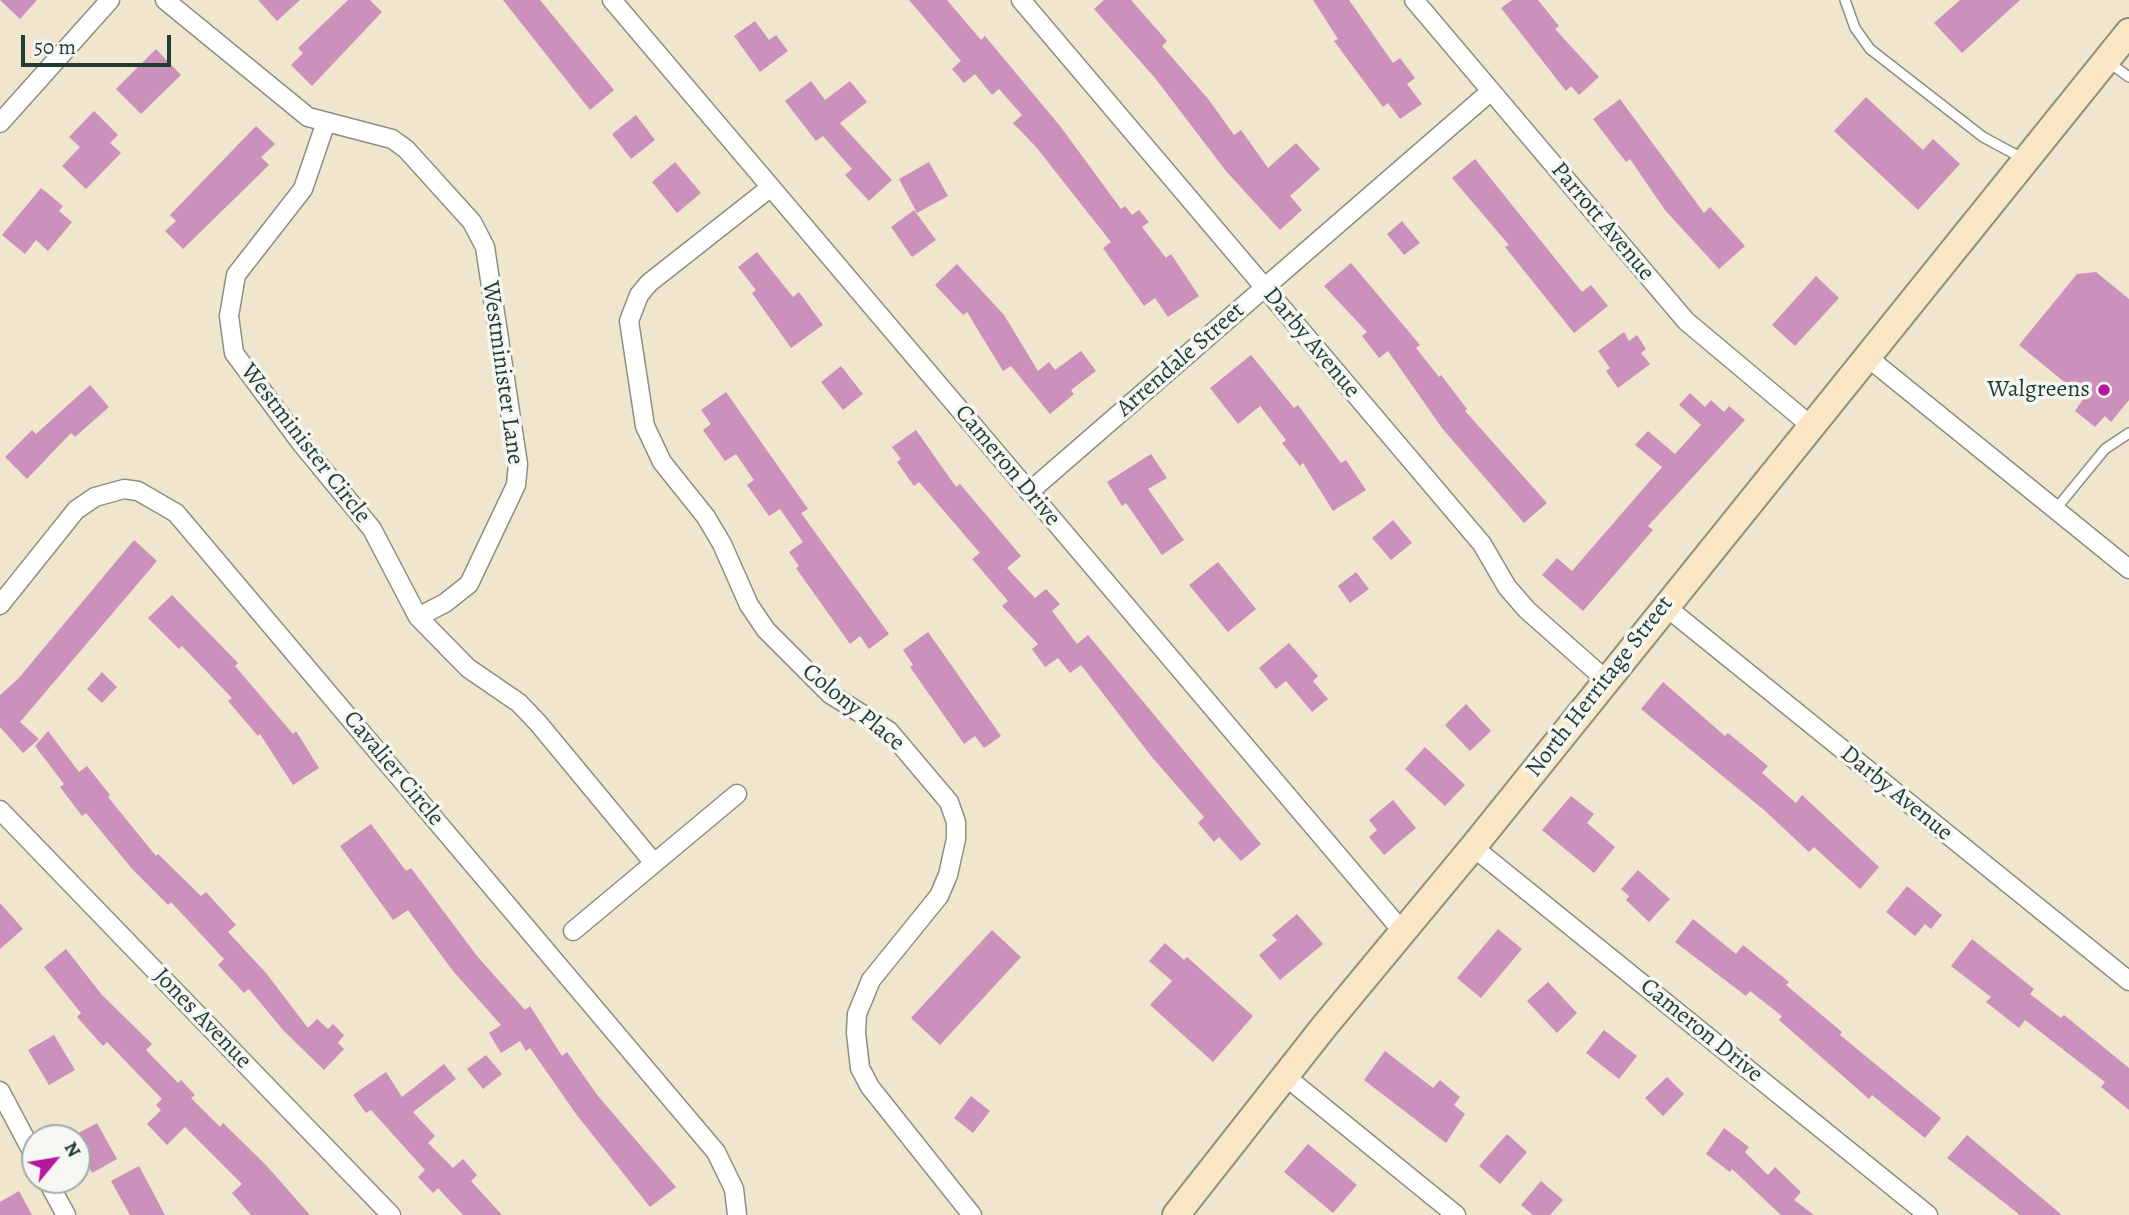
<!DOCTYPE html>
<style>
body{margin:0}
#map{position:relative;width:2129px;height:1215px;overflow:hidden;background:#f0e6cd;font-family:Alegreya,serif}
canvas{display:block}
.north{position:absolute;left:21px;top:1124px;width:70px;height:70px;box-sizing:border-box;background:#f6f6f2;border:2px solid #a0aca6;border-radius:50%;rotate:60deg;font-size:19px;font-weight:700;line-height:28px;text-align:center;color:#1f3d34}
.north::after{content:'';display:block;margin:auto;width:24px;height:32px;background:#b5179e;clip-path:polygon(50% 0,100% 100%,50% 72%,0 100%)}
.scale{position:absolute;left:21px;top:35px;width:150px;height:32px;box-sizing:border-box;border:4px solid #1f3d34;border-top:0;padding-left:9px;font-size:21px;line-height:24px;white-space:nowrap;color:#1f3d34;-webkit-text-stroke:5px #f6f6f2;paint-order:stroke}
</style>
<div id="map">
<canvas width="2129" height="1215"></canvas>
<div class="north">N</div>
<div class="scale">50 m</div>
</div>
<script>
const ctx = document.querySelector('canvas').getContext('2d');
ctx.lineJoin = 'round';
function fillPath(path, color) { ctx.fillStyle = color; ctx.fill(path, 'evenodd'); }
const shape = rows => new Path2D(rows.map(r => 'M' + r).join(''));
function stroke(path, color, width, dash) { ctx.strokeStyle = color; ctx.lineWidth = width; ctx.lineCap = dash ? 'butt' : 'round'; ctx.setLineDash(dash || []); ctx.stroke(path); }
function write(font, color, halo, rows, align = 'center') {
  ctx.font = font + ' Alegreya,serif'; ctx.lineWidth = 7; ctx.setLineDash([]); ctx.textBaseline = 'middle'; ctx.strokeStyle = halo; ctx.fillStyle = color; for (const [text, x, y, turn = 0] of rows) {
    ctx.save(); ctx.translate(x, y); ctx.rotate((+turn || 0) * Math.PI / 180); ctx.textAlign = isNaN(turn) ? turn : align; if (halo) ctx.strokeText(text, 0, 0); ctx.fillText(text, 0, 0); ctx.restore();
  }
}
const building = shape([
 [0,0,37,0,20,19],
 [258,0,300,0,277,21],
 [348,0,370,0,382,12,312,86,291,65,303,53,298,48],
 [503,0,540,0,614,90,590,110],
 [909,0,947,0,981,40,985,36,1060,126,1121,209,1125,206,1132,215,1139,210,1149,222,1142,227,1166,258,1171,254,1199,296,1168,317,1155,298,1144,306,1103,248,1111,242,1036,147,1013,123,1022,115,999,89,992,95,975,74,964,83,952,69,961,61],
 [1104,0,1131,0,1167,41,1162,46,1209,100,1234,135,1241,130,1268,168,1296,143,1320,169,1290,196,1302,210,1280,230,1226,171,1155,78,1094,9],
 [1313,0,1349,0,1393,63,1400,58,1415,78,1407,84,1422,104,1400,119,1388,103,1383,107,1334,41,1338,39],
 [1512,0,1538,0,1559,26,1555,29,1599,77,1579,95,1571,86,1566,91,1501,8],
 [1960,0,2020,0,1962,53,1934,23],
 [755,21,769,40,776,35,788,51,760,72,734,36],
 [156,49,181,75,141,114,116,89],
 [811,81,825,100,850,81,867,102,840,123,892,180,869,201,845,175,852,169,823,136,816,141,785,101],
 [1866,97,1923,150,1933,139,1960,164,1918,210,1834,131],
 [1620,99,1704,213,1710,207,1745,246,1719,269,1665,210,1630,159,1626,162,1593,119],
 [94,111,118,135,110,143,121,153,86,189,62,166,80,147,69,137],
 [636,115,655,140,631,159,612,134],
 [256,126,275,144,261,157,269,165,183,249,165,231,176,221,170,215],
 [1475,159,1582,292,1591,285,1608,306,1574,333,1505,247,1509,245,1452,178],
 [675,162,701,193,677,213,652,182],
 [929,162,948,196,917,213,899,179],
 [41,188,63,206,59,211,72,222,48,251,36,240,25,254,2,235],
 [914,210,936,240,912,257,891,227],
 [1402,221,1420,243,1404,255,1387,234],
 [757,252,793,297,799,292,823,325,791,348,752,293,756,290,738,267],
 [1351,263,1420,345,1416,348,1439,377,1441,375,1467,409,1465,411,1547,503,1524,523,1442,428,1388,351,1379,358,1362,336,1367,332,1324,286],
 [957,264,1004,315,1038,371,1049,362,1055,370,1081,351,1096,371,1071,390,1074,394,1050,414,1011,366,1003,371,967,312,963,315,935,285],
 [2096,272,2129,299,2129,400,2111,422,2105,416,2095,427,2075,411,2084,398,2019,345,2077,274],
 [1816,276,1839,298,1795,346,1772,325],
 [1624,332,1629,341,1637,335,1646,349,1641,353,1650,364,1618,388,1606,371,1610,368,1598,351],
 [1251,355,1294,408,1298,405,1341,463,1346,460,1366,490,1333,511,1303,463,1300,466,1282,443,1286,440,1260,406,1238,424,1210,388],
 [841,366,863,394,843,410,821,382],
 [90,385,109,407,75,437,71,433,27,479,5,457,32,430,36,434],
 [726,392,808,509,801,513,889,634,869,649,860,636,850,644,796,568,799,566,789,552,803,542,780,509,769,516,747,485,754,480,736,454,725,461,703,430,711,424,701,410],
 [1690,393,1705,407,1711,400,1724,412,1729,406,1745,420,1648,526,1653,530,1583,611,1542,575,1557,558,1572,571,1662,467,1635,445,1648,431,1675,454,1701,425,1679,405],
 [916,430,956,487,960,484,1021,556,1007,568,1035,598,1046,589,1060,604,1052,611,1077,644,1088,635,1261,844,1241,861,1219,837,1214,842,1198,823,1204,817,1151,756,1081,665,1070,673,1058,658,1045,667,1032,649,1038,644,1002,606,1008,601,972,559,980,553,919,482,914,486,897,462,901,459,892,447],
 [1151,454,1167,478,1148,489,1184,540,1162,555,1126,503,1122,506,1107,482],
 [1393,520,1412,543,1391,560,1372,538],
 [134,540,157,561,20,722,39,739,23,753,0,727,0,695,18,679],
 [1218,562,1256,609,1228,632,1189,585],
 [1356,572,1369,589,1350,603,1338,586],
 [172,595,238,663,235,666,293,734,296,731,319,768,293,785,260,734,258,736,228,701,232,698,182,646,179,649,148,618],
 [928,632,1001,736,984,748,975,736,964,744,910,667,913,665,903,650],
 [1289,643,1318,676,1313,681,1328,699,1312,712,1286,681,1276,689,1259,668],
 [102,672,117,687,102,703,87,689],
 [1663,682,1725,736,1728,733,1768,766,1762,773,1796,803,1802,795,1879,867,1860,889,1814,847,1809,852,1764,810,1641,709],
 [1466,704,1491,731,1470,751,1445,725],
 [48,731,79,772,87,766,110,795,108,797,156,856,158,854,201,896,206,892,236,925,228,932,266,973,308,1028,317,1019,328,1029,333,1024,344,1035,338,1043,344,1049,324,1070,283,1030,249,989,244,993,218,965,224,959,171,902,168,905,133,870,86,813,82,816,60,787,64,784,35,746],
 [1425,747,1465,785,1445,806,1405,769],
 [1571,796,1594,814,1587,823,1615,847,1594,873,1542,830],
 [1393,800,1416,828,1384,855,1369,837,1377,830,1369,820],
 [371,824,406,871,411,868,477,956,525,1010,530,1006,562,1056,567,1052,598,1096,676,1187,650,1207,576,1114,530,1048,526,1051,520,1041,501,1053,489,1033,501,1025,453,971,408,910,393,920,340,846],
 [1638,870,1670,899,1649,922,1626,900,1629,896,1621,889],
 [1907,886,1942,915,1931,929,1925,924,1915,936,1886,912],
 [0,903,23,929,0,949],
 [1297,914,1323,944,1280,980,1259,955,1277,940,1272,935],
 [1693,919,1736,954,1743,945,1789,982,1786,985,1842,1032,1840,1035,1941,1118,1925,1138,1872,1095,1869,1099,1779,1020,1782,1016,1750,991,1746,996,1675,942],
 [1498,929,1522,949,1481,998,1457,978],
 [992,930,1021,957,940,1045,911,1018],
 [1972,939,2034,989,2030,994,2061,1018,2064,1015,2129,1068,2129,1110,2101,1087,2105,1082,2025,1020,2019,1028,1986,1002,1991,997,1951,966],
 [1165,943,1184,960,1187,957,1253,1016,1213,1062,1150,1005,1172,981,1149,961],
 [66,949,102,995,152,1044,146,1050,178,1083,181,1080,195,1095,191,1098,220,1127,223,1123,265,1164,310,1215,251,1215,232,1193,242,1184,185,1127,167,1145,147,1124,161,1110,156,1105,162,1099,107,1042,103,1046,77,1017,81,1013,44,967],
 [1548,982,1577,1013,1557,1033,1527,1001],
 [1604,1030,1637,1056,1619,1079,1586,1053],
 [54,1035,75,1070,49,1085,28,1050],
 [1385,1051,1433,1088,1440,1080,1460,1097,1454,1105,1465,1114,1446,1143,1364,1080],
 [486,1055,502,1074,483,1089,467,1069],
 [444,1064,456,1079,413,1112,435,1136,428,1143,453,1168,463,1159,477,1175,471,1181,502,1215,463,1215,438,1188,433,1193,418,1177,425,1170,371,1110,366,1113,353,1095,386,1072,402,1097],
 [1667,1077,1684,1094,1663,1116,1645,1098],
 [971,1096,990,1111,973,1133,954,1118],
 [97,1123,117,1159,92,1173,77,1144,77,1138,73,1136],
 [1724,1128,1749,1147,1745,1152,1768,1175,1775,1167,1801,1192,1794,1200,1814,1215,1781,1215,1732,1169,1730,1172,1706,1154],
 [1507,1134,1527,1152,1500,1184,1479,1166],
 [1967,1135,2012,1173,2062,1215,2020,1215,1947,1158],
 [1308,1144,1357,1185,1333,1213,1284,1172],
 [139,1166,165,1215,130,1215,111,1181],
 [1541,1181,1563,1200,1550,1215,1533,1215,1521,1205],
 [19,1191,32,1215,0,1215,0,1202]
]);
const lane = shape([
 [1845,0,1855,28,1870,49,1983,137,2022,158],
 [2107,61,2129,77],
 [2055,510,2105,449,2129,433]
]);
const street = shape([
 [165,0,308,117,392,139,406,149,472,222,485,247,518,464,516,485,469,584,445,603,418,617],
 [612,0,1403,932],
 [1021,0,1482,544,1507,587,1527,610,1606,680],
 [1414,0,1686,321,1810,425],
 [326,122,303,189,236,275,229,316,234,353,301,443,372,529,418,617,468,668,519,703,538,723,654,863],
 [0,123,110,0],
 [771,187,649,283,639,295,629,321,645,426,662,462,706,517,722,544,749,605,766,630,830,694,889,731,949,802,956,822,956,839,948,875,939,896,871,980,857,1014,856,1033,860,1068,870,1087,972,1215],
 [1866,356,2129,569],
 [1029,492,1491,91],
 [0,605,76,510,95,497,124,489,138,491,176,513,716,1152,734,1189,737,1215],
 [1665,606,2129,981],
 [0,810,391,1215],
 [1473,847,1928,1215],
 [573,931,737,794],
 [1285,1076,1456,1215],
 [0,1091,35,1157],
 [47,1180,66,1215]
]);
const secondary = shape([
 [1176,1215,1323,1028,1473,847,2129,32]
]);
const markers = [
 [2104,390,7,"#b5179e"]
];
const streetNames = [
 ["Parrott Avenue",1602,222,50],
 ["Darby Avenue",1311,343,50],
 ["Arrendale Street",1181,360,-41],
 ["Westminister Lane",502,373,82],
 ["Westminister Circle",305,444,52],
 ["Cameron Drive",1007,466,50],
 ["North Herritage Street",1600,687,-52],
 ["Colony Place",853,708,39],
 ["Cavalier Circle",393,769,50],
 ["Darby Avenue",1896,794,39],
 ["Jones Avenue",202,1019,46],
 ["Cameron Drive",1701,1031,39]
];
const poiNames = [
 ["Walgreens",2090,390]
];
fillPath(building, '#cb90bb');
stroke(lane, '#889280', 12);
stroke(street, '#889280', 21);
stroke(secondary, '#889280', 30);
stroke(lane, '#fff', 9);
stroke(street, '#fff', 18);
stroke(secondary, '#fbe6c4', 26);
for (const [x, y, r, color] of markers) { const dot = new Path2D(); dot.arc(x, y, r, 0, 2 * Math.PI); ctx.fillStyle = color; ctx.fill(dot); stroke(dot, '#f6f6f2', 2.5); }
write('24px', '#1f3d34', '#f6f6f2', streetNames);
write('24px', '#1f3d34', '#f6f6f2', poiNames, 'right');
</script>
